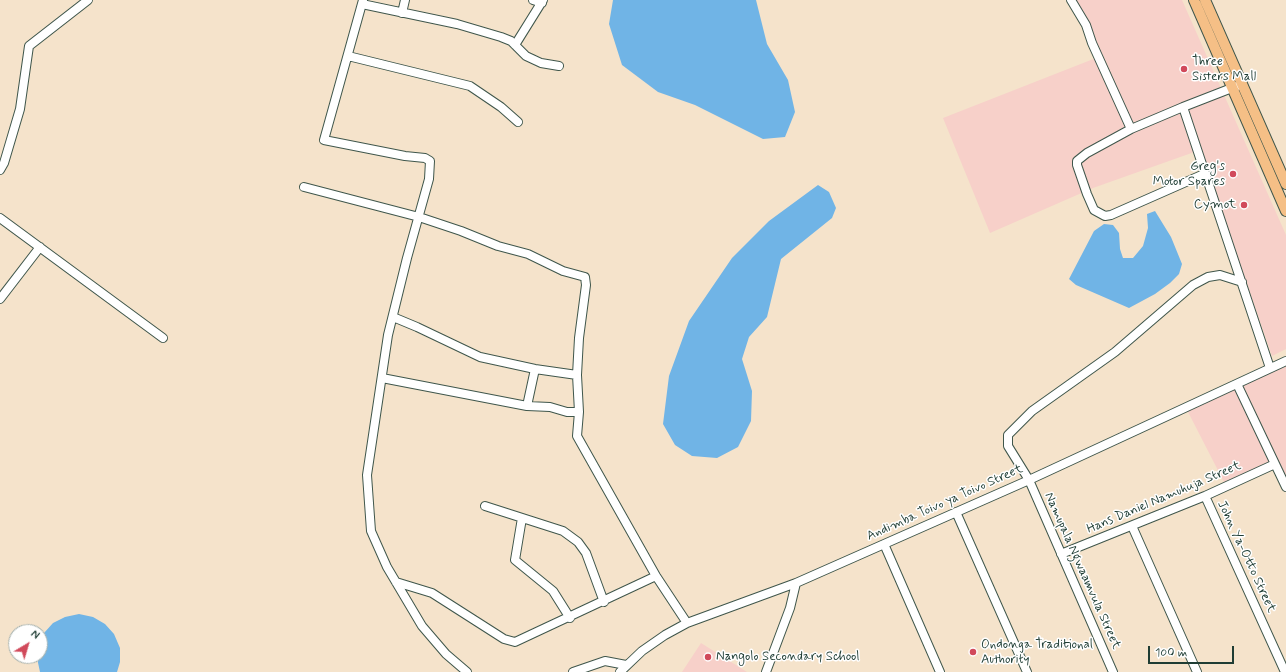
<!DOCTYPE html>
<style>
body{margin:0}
#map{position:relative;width:1286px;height:672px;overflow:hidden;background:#f5e3cb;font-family:Mynerve,sans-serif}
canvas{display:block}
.north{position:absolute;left:8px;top:624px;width:40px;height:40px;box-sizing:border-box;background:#fff;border:1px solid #a5b1ae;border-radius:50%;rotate:38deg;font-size:11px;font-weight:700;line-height:16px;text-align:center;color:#1f3d34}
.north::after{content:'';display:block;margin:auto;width:14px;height:18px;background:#d1495b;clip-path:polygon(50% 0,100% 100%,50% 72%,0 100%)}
.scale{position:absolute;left:1148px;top:646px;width:86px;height:18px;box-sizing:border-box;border:2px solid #1f3d34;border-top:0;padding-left:5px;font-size:12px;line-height:14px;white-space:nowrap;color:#1f3d34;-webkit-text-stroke:3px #fff;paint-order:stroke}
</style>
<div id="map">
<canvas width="1286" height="672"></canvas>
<div class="north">N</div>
<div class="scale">100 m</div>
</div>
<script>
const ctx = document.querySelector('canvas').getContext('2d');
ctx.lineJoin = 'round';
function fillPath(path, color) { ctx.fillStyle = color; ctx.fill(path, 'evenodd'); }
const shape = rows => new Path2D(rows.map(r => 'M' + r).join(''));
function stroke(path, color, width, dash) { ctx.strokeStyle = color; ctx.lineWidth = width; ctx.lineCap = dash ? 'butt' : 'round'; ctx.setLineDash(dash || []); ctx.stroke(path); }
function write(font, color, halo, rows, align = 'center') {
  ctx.font = font + ' Mynerve,sans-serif'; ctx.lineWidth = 3; ctx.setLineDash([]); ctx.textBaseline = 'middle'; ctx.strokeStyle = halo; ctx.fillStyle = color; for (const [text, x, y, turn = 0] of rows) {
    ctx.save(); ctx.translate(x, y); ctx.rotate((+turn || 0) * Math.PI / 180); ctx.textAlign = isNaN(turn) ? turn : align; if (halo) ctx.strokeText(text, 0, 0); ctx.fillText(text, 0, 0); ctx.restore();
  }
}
const built = shape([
 [1072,0,1182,0,1286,235,1286,349,1272,356,1200,150,1093,188,990,233,943,118,1101,56],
 [1286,361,1286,487,1275,464,1226,486,1186,408],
 [701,643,747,672,682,672]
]);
const water = shape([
 [613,0,756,0,767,44,788,80,795,112,785,137,763,139,695,105,658,92,622,65,609,24],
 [818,185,829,192,836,208,832,218,781,259,767,317,749,337,742,359,752,391,751,421,738,447,717,458,692,456,675,445,663,424,669,376,689,321,732,258,769,221],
 [1155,211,1171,237,1182,264,1179,274,1170,283,1155,294,1129,308,1076,285,1069,279,1094,231,1104,224,1113,225,1119,233,1120,249,1123,258,1133,258,1143,246,1148,228,1147,214],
 [79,614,93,617,105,624,114,634,120,648,120,662,117,672,40,672,37,658,37,656,40,656,40,641,44,633,53,623,65,617]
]);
const minor = shape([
 [363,0,324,140,405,156,425,158,430,161,429,179,407,258,388,335,367,475,371,531,387,567,422,626,446,654,467,672],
 [533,0,542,3],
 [1071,0,1086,25,1092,43,1131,129,1087,153,1077,161,1077,165,1087,194,1094,210,1105,216,1111,215,1204,174],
 [362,4,457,24,501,37,511,41,526,56,541,63,559,66],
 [402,13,405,0],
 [515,45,543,0],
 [348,56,470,86,501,107,518,122],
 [1237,86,1183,107,1270,368],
 [1131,129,1183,107],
 [0,170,4,163,20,109,29,46,88,0],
 [304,187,419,217,461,231,498,246,528,254,563,271,585,277,586,285,579,338,577,375,579,412,577,436,656,576,687,623],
 [0,218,163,338],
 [0,299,40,247],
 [393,317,417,327,480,357,535,369,577,375],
 [382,378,527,406,550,407,567,412,579,412],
 [1237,384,1286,487],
 [527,406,535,369],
 [1205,496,1285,672],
 [485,506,563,531,578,542,586,553,604,602],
 [956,512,1027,672],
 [522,518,515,560,553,591,570,618],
 [1132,526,1197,672],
 [884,544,940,672],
 [1061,554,1205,496,1275,464],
 [396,582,432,593,504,639,515,642,656,576],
 [573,672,605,661,626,665],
 [620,672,642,651,665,635,687,623,796,583,1029,480,1286,361],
 [766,672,790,608,796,583],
 [1113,672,1029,480,1008,446,1008,435,1032,411,1115,352,1193,285,1208,277,1220,275,1242,282]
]);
const major = shape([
 [1194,0,1286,211],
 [1205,0,1286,184]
]);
const markers = [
 [1184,69,4,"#d1495b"],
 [1233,174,4,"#d1495b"],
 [1244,205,4,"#d1495b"],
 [973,652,4,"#d1495b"],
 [708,657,4,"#d1495b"]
];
const poiNames = [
 ["Three",1192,62],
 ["Sisters Mall",1192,77],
 ["Greg's",1225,167,"right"],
 ["Motor Spares",1225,182,"right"],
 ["Cymot",1236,205,"right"],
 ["Ondonga Traditional",981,645],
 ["Authority",981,660],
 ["Nangolo Secondary School",716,657]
];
const streetNames = [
 ["Hans Daniel Namuhuja Street",1164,498,-23],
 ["Andimba Toivo ya Toivo Street",945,503,-24],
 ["John Ya-Otto Street",1246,557,65],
 ["Namupala Ngwaamvula Street",1082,571,66]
];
fillPath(built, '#f7d0c9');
fillPath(water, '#70b4e6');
stroke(minor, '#3f564b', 10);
stroke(major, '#3f564b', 12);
stroke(minor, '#fff', 8);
stroke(major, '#f5bf86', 10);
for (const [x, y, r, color] of markers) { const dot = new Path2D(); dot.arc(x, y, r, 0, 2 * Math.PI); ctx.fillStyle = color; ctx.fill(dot); stroke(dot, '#fff', 1.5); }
write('13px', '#1f3d34', '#fff', poiNames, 'left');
write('13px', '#1f3d34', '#fff', streetNames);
</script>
